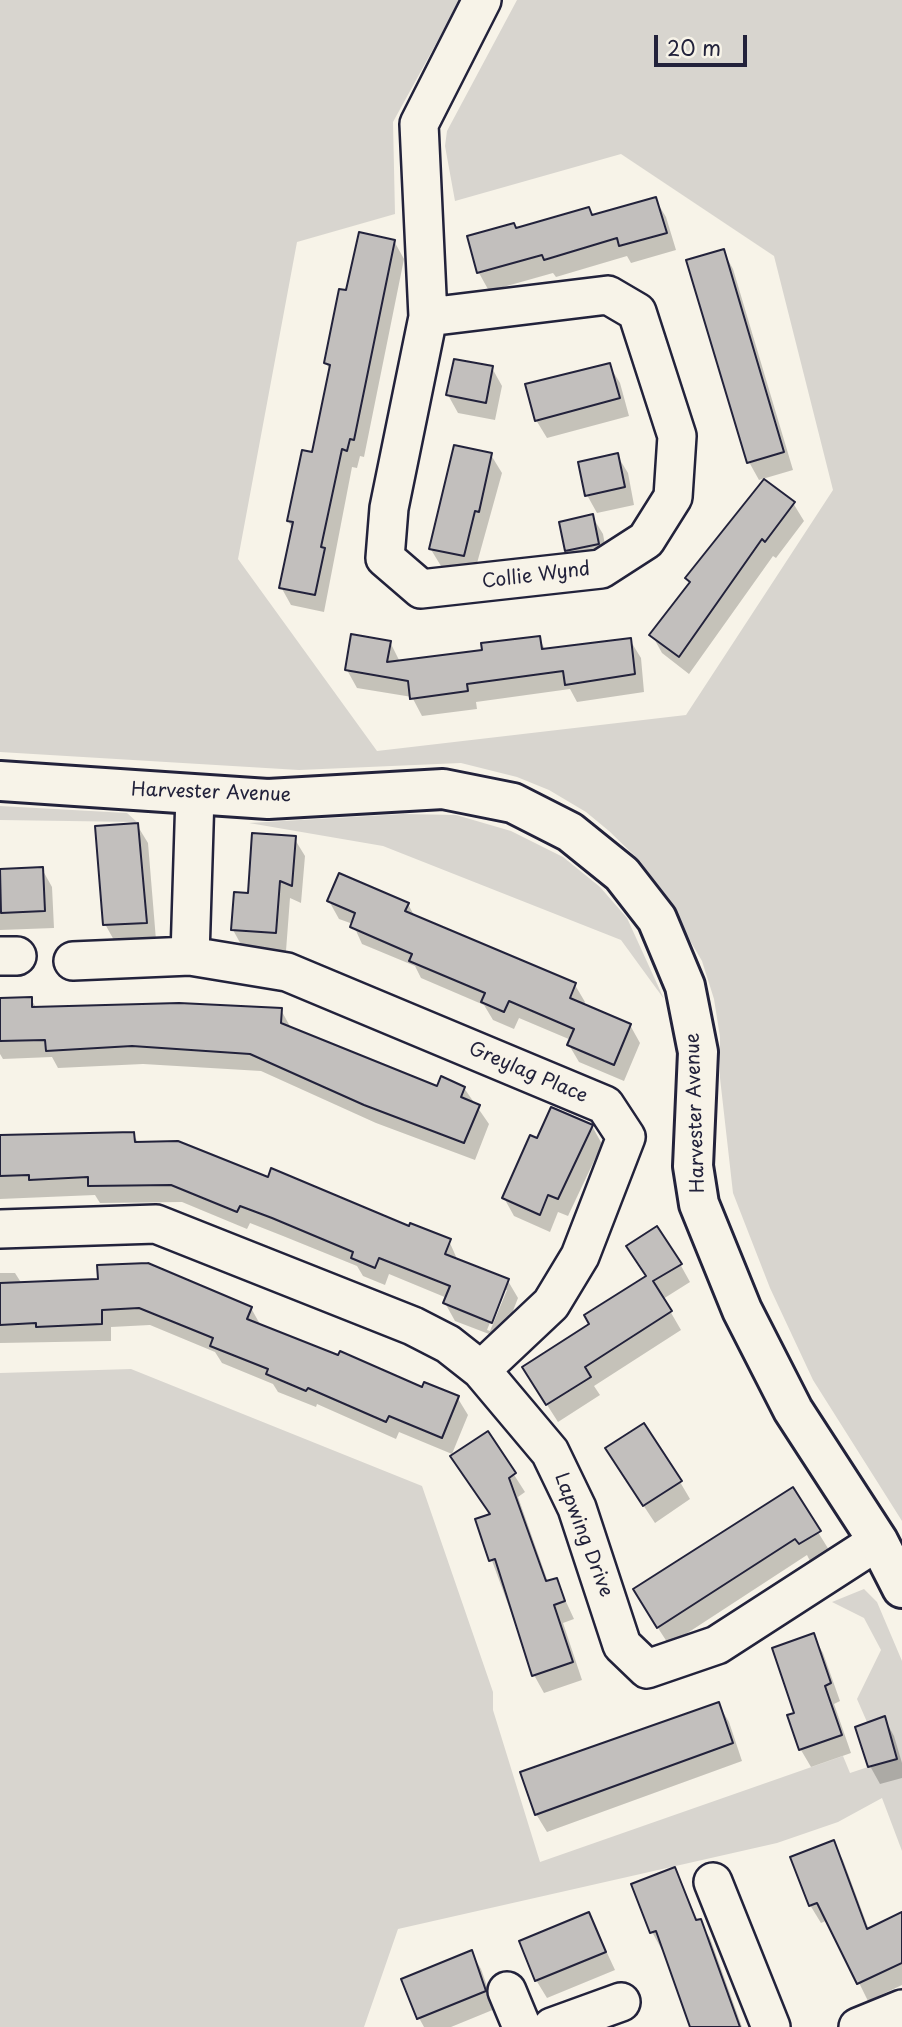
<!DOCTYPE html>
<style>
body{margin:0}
#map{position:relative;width:902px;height:2027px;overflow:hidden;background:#f7f3e8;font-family:"Playpen Sans",sans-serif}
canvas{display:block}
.scale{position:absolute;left:654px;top:35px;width:93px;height:32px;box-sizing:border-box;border:4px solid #22223b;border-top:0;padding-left:9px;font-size:21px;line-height:24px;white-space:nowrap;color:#22223b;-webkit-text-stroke:5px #f7f3e8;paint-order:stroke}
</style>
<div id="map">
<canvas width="902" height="2027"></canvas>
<div class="scale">20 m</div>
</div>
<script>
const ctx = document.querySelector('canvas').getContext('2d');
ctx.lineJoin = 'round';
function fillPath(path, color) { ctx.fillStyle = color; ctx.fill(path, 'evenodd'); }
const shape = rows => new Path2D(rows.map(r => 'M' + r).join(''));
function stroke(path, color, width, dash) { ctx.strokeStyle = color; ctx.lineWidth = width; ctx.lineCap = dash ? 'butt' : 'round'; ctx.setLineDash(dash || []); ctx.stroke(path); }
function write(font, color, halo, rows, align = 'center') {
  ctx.font = font + ' "Playpen Sans",sans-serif'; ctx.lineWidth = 7; ctx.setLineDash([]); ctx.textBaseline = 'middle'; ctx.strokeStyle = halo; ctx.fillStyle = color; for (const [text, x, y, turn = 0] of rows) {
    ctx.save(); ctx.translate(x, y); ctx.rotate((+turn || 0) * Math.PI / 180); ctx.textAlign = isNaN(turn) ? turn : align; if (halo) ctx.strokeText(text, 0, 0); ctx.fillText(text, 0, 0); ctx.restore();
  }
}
const green = shape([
 [0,0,460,0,393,122,395,214,297,242,238,559,377,751,686,715,833,490,774,256,621,154,455,201,445,146,447,131,517,0,902,0,902,1521,813,1380,770,1288,733,1193,720,1078,720,1037,714,999,702,961,656,883,640,861,609,831,586,812,549,790,517,777,461,763,299,770,0,752],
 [0,806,127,813,137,822,0,820],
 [403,814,456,815,511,831,563,857,600,887,627,918,664,999,621,940,383,846,249,823],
 [131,1369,422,1486,493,1692,493,1710,540,1862,843,1756,850,1773,868,1767,867,1722,857,1699,881,1650,864,1618,832,1602,864,1589,877,1602,902,1661,902,1851,882,1798,838,1822,777,1843,398,1929,364,2027,0,2027,0,1373]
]);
const shadow = shape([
 [655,199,666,217,676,250,631,263,627,256,556,277,553,273,489,291,479,273,469,238,593,217],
 [394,241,404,259,364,457,360,456,357,468,352,467,324,612,291,605,281,587,293,529,288,521,313,454,330,370,326,363,348,292],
 [723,251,733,269,793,470,759,480,749,462],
 [609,365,620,383,629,416,547,438,536,420],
 [492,368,502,386,495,420,458,413,448,395],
 [491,455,502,473,474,574,441,566,430,548],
 [617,455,628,473,634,505,597,513,587,495],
 [793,503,804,521,776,558,773,556,689,674,662,653,652,635,690,583,688,579],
 [592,516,603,534,608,561,577,568,566,550],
 [539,638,546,651,630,640,641,658,644,692,577,702,570,689,476,702,477,709,422,716,412,697,357,688,347,670,390,642,400,662,484,651],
 [137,825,148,843,156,940,115,942,105,924],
 [294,838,305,856,301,903,290,898,286,951,243,948,233,930,249,895],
 [42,869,52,887,54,928,0,930,0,870],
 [329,901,408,904,415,917,575,985,585,1002,584,1005,630,1025,640,1043,624,1081,579,1062,569,1045,571,1040,519,1018,514,1029,493,1020,484,1005,421,978,415,966,362,944,353,924,339,919],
 [31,999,37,1009,281,1010,291,1028,438,1088,464,1088,489,1124,475,1160,376,1123,261,1071,143,1064,58,1068,52,1057,3,1059,0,1054,0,1000],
 [592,1126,602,1144,568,1216,558,1212,550,1232,514,1216,504,1198,538,1141],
 [133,1134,139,1144,269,1179,449,1241,458,1261,508,1281,518,1298,502,1339,455,1321,445,1303,447,1298,389,1274,385,1285,363,1276,357,1266,283,1236,250,1223,247,1229,182,1202,100,1203,95,1195,0,1199,0,1138],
 [503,1290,507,1290,490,1331,487,1330],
 [680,1264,690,1282,663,1299,681,1330,594,1386,600,1395,558,1422,535,1386,591,1325,586,1316],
 [0,1273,15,1273,22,1284,251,1308,261,1326,423,1389,457,1397,468,1415,452,1454,399,1432,396,1439,317,1404,316,1407,278,1392,273,1384,222,1363,215,1352,150,1325,111,1327,111,1341,0,1343],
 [488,1434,525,1492,518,1497,548,1582,556,1580,574,1619,563,1623,582,1680,544,1693,534,1675,477,1520,491,1516,463,1475],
 [618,1467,680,1482,690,1499,655,1523],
 [792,1490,829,1550,810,1561,807,1555,669,1645,645,1608],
 [813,1635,823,1653,840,1701,834,1704,851,1753,811,1767,801,1750,789,1716,796,1714],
 [719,1705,729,1722,742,1761,547,1832,536,1814],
 [884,1718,894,1736,902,1763,902,1778,880,1784,870,1766],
 [833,1842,843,1860,869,1930,902,1924,902,1985,868,2001,828,1920,821,1923,810,1905],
 [675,1869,698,1921,710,1938,742,2027,693,2027,665,1949,662,1950,652,1932],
 [589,1914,615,1970,547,1998,536,1980],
 [471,1952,481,1969,495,2009,451,2027,424,2027,419,2018]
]);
const building = shape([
 [656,197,667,233,619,246,617,238,544,260,542,255,477,273,467,236,514,223,516,228,589,207,592,215,656,197],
 [359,232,395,240,354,440,350,439,347,451,342,449,321,547,325,548,315,595,279,588,293,522,287,521,302,450,312,452,330,365,324,363,339,289,346,290,359,232],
 [724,249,784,452,747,463,686,260,724,249],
 [454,359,493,366,486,403,446,395,454,359],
 [610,363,620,398,535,421,525,384,610,363],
 [454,445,492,453,479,512,475,511,464,556,429,549,454,445],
 [618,453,625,487,585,496,578,462,618,453],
 [764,479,795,502,765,542,762,539,679,657,649,635,690,582,685,578,764,479],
 [593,514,599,544,565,551,559,522,593,514],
 [351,634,391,641,387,662,482,650,481,643,540,636,542,649,631,638,635,674,565,685,563,671,467,684,468,691,410,699,408,681,345,670,351,634],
 [138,823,147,923,103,925,95,826,138,823],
 [252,833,296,836,292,886,280,881,276,933,231,930,234,892,248,893,252,833],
 [43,867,45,911,1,913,0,869,43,867],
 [339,873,409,903,405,911,576,983,570,998,631,1024,614,1065,567,1045,574,1029,509,1001,504,1012,481,1002,485,993,409,961,412,954,350,927,355,913,327,901,339,873],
 [32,997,32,1007,179,1003,282,1008,281,1023,437,1086,441,1076,465,1087,461,1097,480,1105,464,1143,364,1105,250,1054,132,1046,46,1051,45,1040,0,1041,0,998,32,997],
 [551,1107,593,1125,558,1199,548,1195,540,1215,502,1198,530,1135,537,1138,551,1107],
 [134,1132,135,1142,178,1141,268,1177,271,1168,409,1226,410,1223,451,1239,445,1254,509,1279,492,1323,443,1303,450,1286,379,1258,375,1268,351,1258,353,1252,272,1218,240,1206,237,1212,171,1185,88,1186,88,1177,29,1180,29,1175,0,1176,0,1135,134,1132],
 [657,1226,682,1264,653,1281,672,1311,585,1367,591,1377,546,1405,522,1367,589,1324,584,1315,646,1276,626,1246,657,1226],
 [148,1263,252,1307,247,1319,338,1355,340,1351,422,1387,424,1382,459,1396,442,1438,389,1416,386,1422,308,1388,306,1391,266,1374,268,1369,210,1346,213,1338,139,1308,102,1310,102,1324,36,1327,36,1323,0,1325,0,1283,98,1279,97,1265,148,1263],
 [644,1423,682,1481,643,1506,605,1448,644,1423],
 [488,1431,516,1473,509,1478,546,1581,557,1578,565,1601,554,1605,573,1662,532,1676,495,1559,489,1561,475,1519,490,1514,450,1456,488,1431],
 [793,1487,821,1531,799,1544,795,1539,657,1628,633,1589,793,1487],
 [814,1633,831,1683,825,1686,842,1735,799,1750,787,1715,794,1713,772,1648,814,1633],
 [719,1702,733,1743,535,1815,520,1772,719,1702],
 [885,1716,897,1759,868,1767,855,1727,885,1716],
 [834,1840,867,1929,902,1912,902,1963,857,1984,817,1903,809,1906,790,1857,834,1840],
 [675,1867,696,1920,701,1919,740,2027,690,2027,656,1931,650,1933,631,1884,675,1867],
 [589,1912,606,1952,535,1981,519,1941,589,1912],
 [472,1950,486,1991,417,2019,401,1979,472,1950]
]);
const street = shape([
 [428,317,608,295,637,312,677,436,673,497,646,540,601,569,421,589,385,558,389,508,428,317,419,124,482,0],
 [0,956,17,956],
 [190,956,195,795],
 [73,961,190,956,287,972,605,1105,626,1137,580,1256,551,1304,481,1370],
 [0,1229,156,1224,413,1326,448,1344,481,1370,550,1452,577,1508,622,1645,647,1669,717,1645,878,1541],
 [713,1882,771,2027],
 [507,1991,522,2027],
 [552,2027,621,2002],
 [858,2027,902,2009]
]);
const secondary = shape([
 [0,781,268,799,443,789,513,803,570,832,622,874,657,919,685,986,698,1052,693,1166,699,1204,742,1310,793,1410,878,1541,902,1588]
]);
const streetNames = [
 ["Collie Wynd",536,576,-7],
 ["Harvester Avenue",211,793,2],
 ["Greylag Place",528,1073,23],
 ["Harvester Avenue",696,1113,-92],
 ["Lapwing Drive",583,1535,69]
];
fillPath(green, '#d8d5cf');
fillPath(shadow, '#0003');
fillPath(building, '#c2bfbd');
stroke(building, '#22223b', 2);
stroke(street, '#22223b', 42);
stroke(secondary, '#22223b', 44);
stroke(street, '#f7f3e8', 37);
stroke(secondary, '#f7f3e8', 38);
write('19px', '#22223b', '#f7f3e8', streetNames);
</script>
